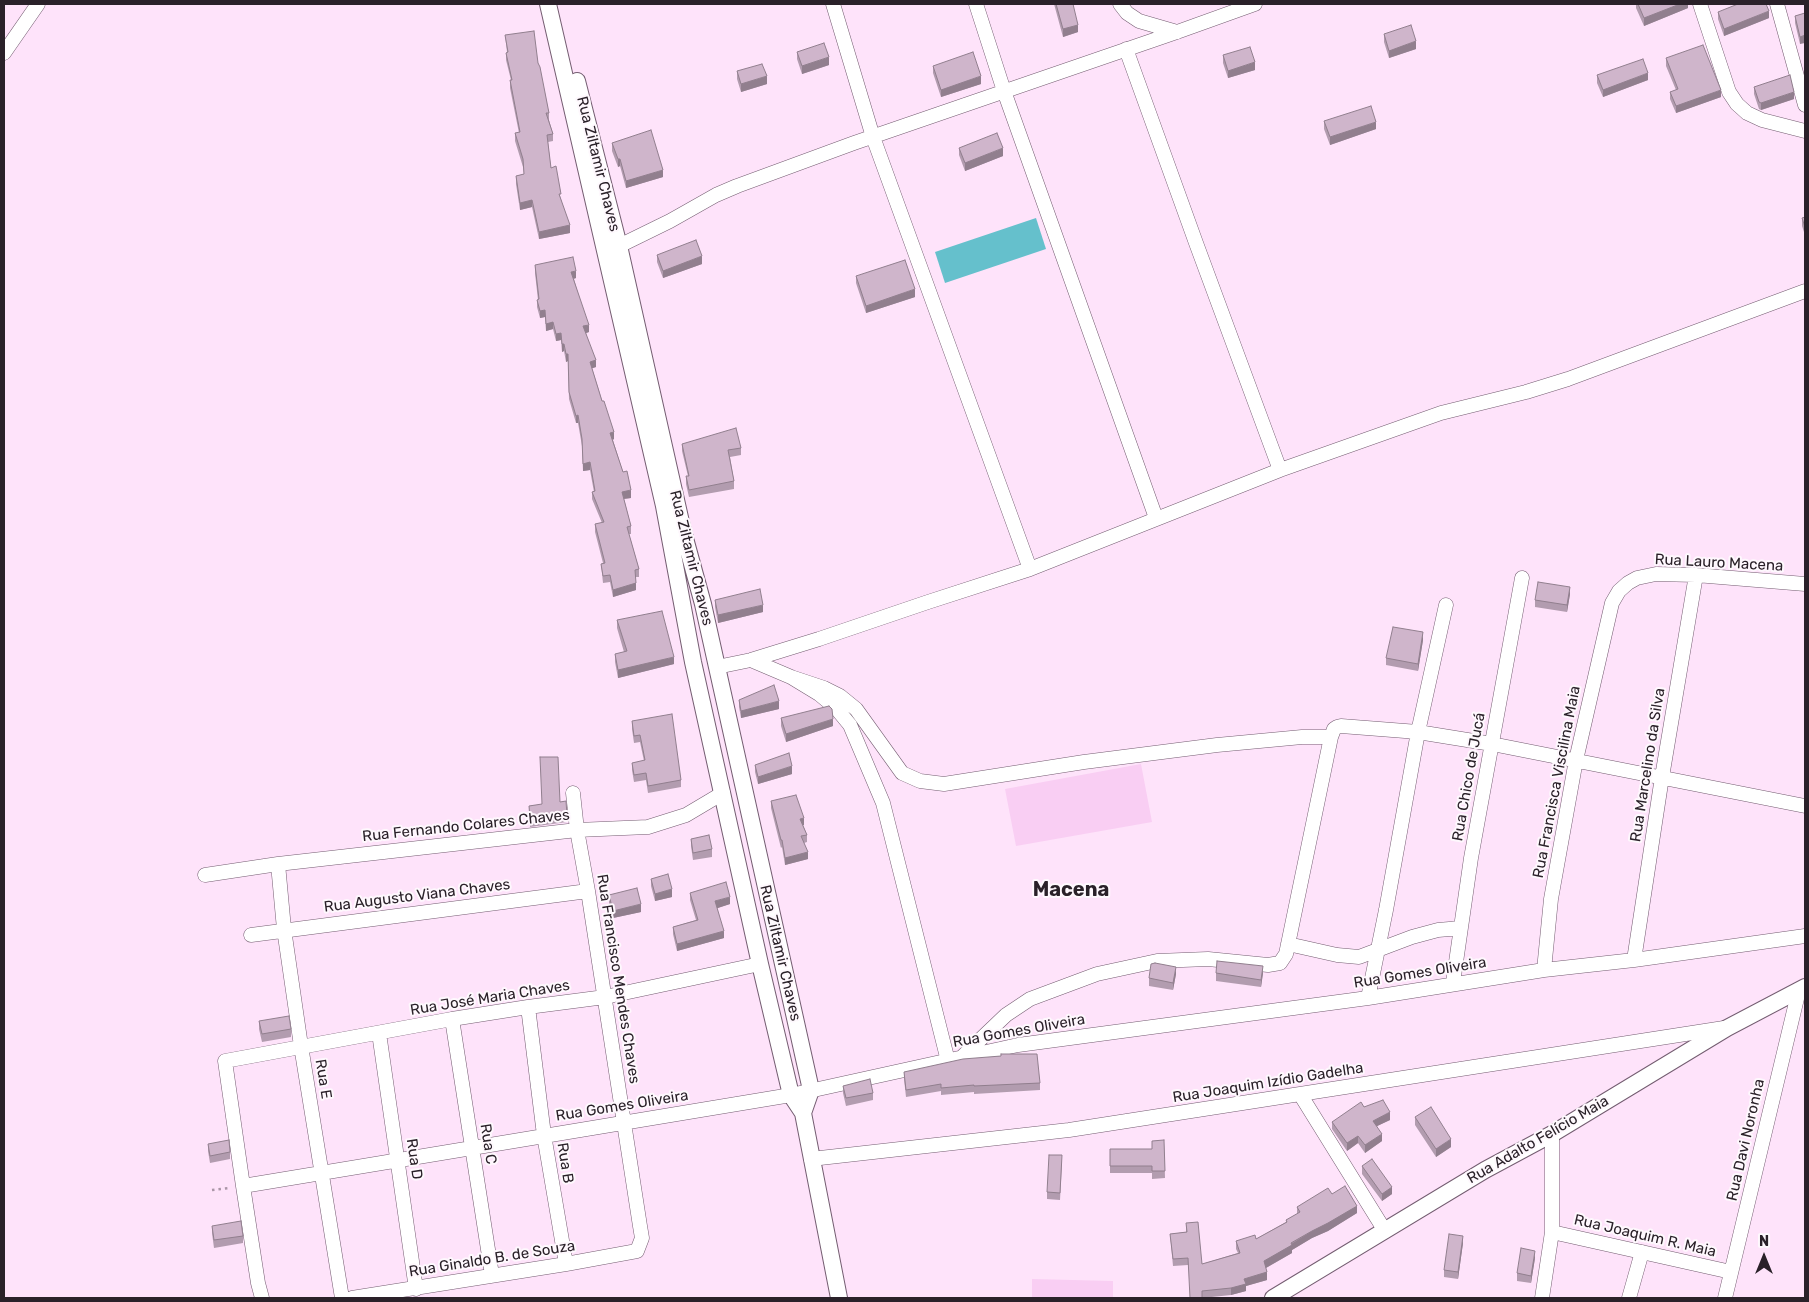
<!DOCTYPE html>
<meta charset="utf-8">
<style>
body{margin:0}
#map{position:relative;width:1809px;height:1302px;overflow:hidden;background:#fee3fa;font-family:Rubik,sans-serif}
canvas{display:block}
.frame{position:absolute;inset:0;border:5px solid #2a2129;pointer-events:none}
.north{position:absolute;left:1739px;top:1232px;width:50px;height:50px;-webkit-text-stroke:4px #fef8fd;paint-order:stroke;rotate:0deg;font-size:14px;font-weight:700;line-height:20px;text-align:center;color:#2a2129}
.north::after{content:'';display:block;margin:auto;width:18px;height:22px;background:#2a2129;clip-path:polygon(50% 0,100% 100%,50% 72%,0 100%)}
</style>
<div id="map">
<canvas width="1809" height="1302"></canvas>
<div class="frame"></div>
<div class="north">N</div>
</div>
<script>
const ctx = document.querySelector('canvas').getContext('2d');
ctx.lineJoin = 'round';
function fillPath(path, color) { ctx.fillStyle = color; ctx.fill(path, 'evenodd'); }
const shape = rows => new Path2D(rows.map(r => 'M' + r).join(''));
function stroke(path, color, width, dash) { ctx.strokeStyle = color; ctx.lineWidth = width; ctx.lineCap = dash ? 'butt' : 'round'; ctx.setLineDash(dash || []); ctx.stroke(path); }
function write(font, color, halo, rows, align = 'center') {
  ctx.font = font + ' Rubik,sans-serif'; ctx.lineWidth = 4; ctx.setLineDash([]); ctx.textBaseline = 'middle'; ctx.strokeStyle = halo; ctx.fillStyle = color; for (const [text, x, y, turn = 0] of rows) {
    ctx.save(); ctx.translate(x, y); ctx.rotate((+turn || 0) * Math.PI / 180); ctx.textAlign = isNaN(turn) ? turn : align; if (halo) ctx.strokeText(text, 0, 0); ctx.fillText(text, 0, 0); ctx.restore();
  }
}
const green = shape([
 [1141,764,1152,822,1016,846,1005,789],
 [1032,1279,1113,1281,1113,1298,1032,1298]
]);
const water = shape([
 [1036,218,1046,249,945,283,935,252]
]);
const path = shape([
 [212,1190,229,1188]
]);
const minor = shape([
 [833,4,873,137,1030,569],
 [976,4,1004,91,1156,518],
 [1120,4,1127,13,1139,21,1177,32],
 [1700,4,1729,92,1737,104,1747,113,1762,120,1805,131],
 [1777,4,1805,105],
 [1126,49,1196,243,1280,470],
 [4,53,38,4],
 [619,246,670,221,716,195,737,186,854,143,1177,32,1255,4],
 [751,660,791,677,819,694,836,708,850,725,883,803,948,1061],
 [717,667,751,660,819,639,928,602,1030,569,1280,470,1441,413,1526,392,1568,379,1805,291],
 [791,677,824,688,840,696,856,709,902,773,920,781,944,784,1084,762,1217,745,1302,737,1331,737],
 [278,864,284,929,301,1046,342,1298],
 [205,875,278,864,577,830,648,827,686,815,723,793],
 [251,935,588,891],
 [1288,944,1337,955,1359,957,1412,937,1438,930,1461,928],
 [1634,960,1662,777,1696,575],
 [1544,970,1551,899,1576,760,1612,603,1619,591,1628,583,1637,578,1656,574,1696,575,1805,584],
 [1453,983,1471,858,1522,578],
 [1368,998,1386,910,1418,732,1446,605],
 [528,1007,544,1135,566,1264],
 [452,1019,492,1275],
 [379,1033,416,1289],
 [962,1057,1006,1015,1030,999,1097,974,1157,961,1208,959,1268,965,1280,963,1286,954,1331,737,1334,729,1337,727,1341,726,1418,732,1492,744,1805,806],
 [1300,1094,1385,1231],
 [811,1159,1069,1130,1724,1028],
 [243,1186,791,1095,1018,1045,1368,998,1544,970,1634,960,1805,936],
 [1552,1232,1731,1272],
 [262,1298,258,1283,243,1186,225,1061,452,1019,528,1007,605,997,760,964],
 [352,1298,566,1264,637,1251,642,1238,640,1226,588,891,577,830,573,793],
 [1542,1298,1552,1232,1552,1134],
 [1629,1298,1642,1252],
 [1725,1298,1799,990]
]);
const tertiary = shape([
 [548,4,664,506,693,662,760,964,791,1095,803,1113,839,1298],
 [577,81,619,246,683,531,703,604,811,1090,803,1113],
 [1273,1298,1485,1170,1552,1134,1727,1028,1805,987]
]);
const wall = shape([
 [1054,4,1073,4,1078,32,1063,37],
 [1636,4,1688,4,1688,8,1644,26,1636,8],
 [1718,12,1769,18,1724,36,1718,19],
 [1805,13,1800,44,1795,23,1795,16],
 [1384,34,1416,49,1389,58,1384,42],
 [505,35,538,63,549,113,549,120,553,134,553,141,548,142,551,168,561,199,570,233,539,239,532,207,520,210,516,184,516,176,524,174,523,167,515,141,515,133,519,133,510,88,510,80,511,80,506,60,506,53,507,52],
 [797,52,829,65,802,74,797,59],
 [1223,55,1255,70,1228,78,1223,63],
 [1666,58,1721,97,1676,113,1670,99,1670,92,1676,90,1666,66],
 [933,66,981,84,941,97,933,73],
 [737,71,767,84,741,92,737,79],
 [1597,75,1648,80,1603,97,1597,83],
 [1754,87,1794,99,1761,110,1759,109,1754,94],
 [1324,121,1376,129,1330,145,1324,129],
 [612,143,663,177,626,188,620,166,618,167,612,151],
 [959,148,1003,156,965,171,959,155],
 [1805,217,1805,235,1802,226,1802,218],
 [657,255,702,264,663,278,657,262],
 [535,265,576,278,574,279,589,332,586,333,596,367,592,368,614,439,613,440,631,498,624,499,631,526,631,534,629,534,639,569,639,577,635,577,636,590,613,597,610,582,603,583,601,564,603,563,595,532,595,524,602,523,592,499,592,492,594,492,590,470,583,471,582,446,578,423,576,423,569,399,568,361,566,362,564,351,562,352,561,340,556,341,553,329,546,331,545,317,540,318,537,307,537,300,538,300,535,273],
 [856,276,915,297,866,313,856,283],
 [682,444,741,448,741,455,730,457,734,481,734,489,689,497,686,484,686,476,688,476,682,451],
 [1570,594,1567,612,1535,607,1535,600],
 [715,600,763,612,718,623,715,607],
 [617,620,674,664,618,678,615,662,615,654,624,652,617,628],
 [1423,640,1418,671,1386,665,1386,658],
 [739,700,779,709,741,718,739,707],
 [781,718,833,726,786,742,781,726],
 [632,721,681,780,681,787,648,793,646,780,634,782,632,770,632,763,644,761,640,742,634,743,632,729],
 [755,765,792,774,758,784,755,772],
 [771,801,804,825,803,825,807,835,807,842,804,843,808,859,785,865,782,847,781,848,771,808],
 [560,802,567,815,567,822,530,827,529,806],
 [691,839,712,849,712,857,693,860,691,846],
 [651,879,672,897,655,901,651,886],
 [690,893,730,904,717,908,724,938,677,951,673,934,673,927,696,920,690,900],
 [609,895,641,912,613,918,609,903],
 [1216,973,1263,973,1261,987,1216,981],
 [1176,974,1173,990,1149,986,1149,978],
 [259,1021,291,1029,291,1037,262,1042,259,1029],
 [904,1072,1040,1083,1040,1090,974,1094,974,1092,941,1095,941,1091,906,1097,904,1079],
 [843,1086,873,1093,873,1100,846,1106,843,1093],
 [1364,1107,1390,1120,1377,1126,1382,1141,1365,1153,1358,1143,1347,1151,1332,1129,1332,1122],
 [1415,1117,1451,1147,1436,1157,1415,1125],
 [1164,1140,1165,1178,1152,1179,1152,1173,1110,1173,1110,1149,1152,1149],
 [208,1144,230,1152,230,1159,210,1163,208,1151],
 [1062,1163,1060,1200,1047,1199,1047,1192],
 [1362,1166,1392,1194,1382,1201,1362,1174],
 [1332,1194,1357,1213,1328,1231,1312,1238,1292,1250,1292,1253,1266,1268,1267,1280,1246,1286,1246,1291,1231,1295,1202,1298,1188,1265,1173,1266,1170,1234,1186,1232,1186,1223,1202,1264,1238,1253,1236,1249,1236,1241,1256,1239,1286,1222,1286,1220,1297,1214,1297,1207],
 [212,1226,243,1236,243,1243,214,1248,212,1233],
 [1463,1243,1458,1279,1444,1277,1444,1270],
 [1535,1258,1531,1283,1517,1281,1517,1273]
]);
const shadedWall = shape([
 [1680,4,1688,4,1688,8,1644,26,1644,18],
 [1769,11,1769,18,1724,36,1724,29],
 [1078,25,1078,32,1063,37,1063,29],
 [1805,35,1805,43,1800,44,1800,37],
 [1416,41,1416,49,1389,58,1389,51],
 [829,57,829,65,802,74,802,66],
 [1255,62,1255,70,1228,78,1228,71],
 [1648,73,1648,80,1603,97,1603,90],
 [767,76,767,84,741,92,741,84],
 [981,76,981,84,941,97,941,90],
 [1721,90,1721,97,1676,113,1676,106],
 [1794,92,1794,99,1761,110,1761,103],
 [1376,122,1376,129,1330,145,1330,137],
 [1003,148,1003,156,965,171,965,163],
 [618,159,620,159,620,166,618,167],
 [663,170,663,177,626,188,626,181],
 [532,200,532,207,520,210,520,203],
 [570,225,570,233,539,239,539,232],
 [702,256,702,264,663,278,663,271],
 [576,271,576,278,571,279,571,272],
 [915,289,915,297,866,313,866,306],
 [545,310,545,317,540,318,540,311],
 [553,322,553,329,546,331,546,324],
 [589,325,589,332,583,334,583,326],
 [561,333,561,340,556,341,556,334],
 [562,344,564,344,564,351,562,352],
 [566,354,568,354,568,361,566,362],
 [596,360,596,367,590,369,590,362],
 [578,415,578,423,576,423,576,416],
 [614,432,614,439,610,440,610,433],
 [590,462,590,470,583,471,583,464],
 [631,490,631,498,622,499,622,492],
 [636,583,636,590,613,597,613,590],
 [1570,587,1570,594,1567,612,1567,605],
 [763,605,763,612,718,623,718,615],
 [1423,632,1423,640,1418,671,1418,664],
 [674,657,674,664,618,678,618,670],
 [779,701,779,709,741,718,741,711],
 [833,719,833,726,786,742,786,734],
 [792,766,792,774,758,784,758,777],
 [804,818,804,825,800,826,800,819],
 [808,852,808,859,785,865,785,858],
 [672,889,672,897,655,901,655,894],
 [730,897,730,904,715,909,715,901],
 [641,904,641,912,613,918,613,911],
 [724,931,724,938,677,951,677,944],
 [1263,966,1263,973,1261,987,1261,980],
 [1176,967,1176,974,1173,990,1173,983],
 [1390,1112,1390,1120,1373,1128,1373,1121],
 [1382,1134,1382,1141,1365,1153,1365,1145],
 [1358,1136,1358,1143,1347,1151,1347,1143],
 [1451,1139,1451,1147,1436,1157,1436,1149],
 [1392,1187,1392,1194,1382,1201,1382,1194],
 [1357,1206,1357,1213,1328,1231,1312,1238,1292,1250,1292,1253,1264,1269,1264,1261,1312,1231],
 [1463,1236,1463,1243,1458,1279,1458,1272],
 [1535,1251,1535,1258,1531,1283,1531,1276],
 [1267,1272,1267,1280,1246,1286,1246,1291,1231,1295,1231,1288,1244,1279]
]);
const building = shape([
 [1056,4,1073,4,1078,25,1063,29,1056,4],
 [1638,4,1680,4,1644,18,1638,4],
 [1738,4,1766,4,1769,11,1724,29,1718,12,1738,4],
 [1805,13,1805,35,1800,37,1795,16,1805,13],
 [1411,25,1416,41,1389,51,1384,34,1411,25],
 [534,31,538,63,540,67,549,113,546,113,553,134,547,135,551,168,556,166,561,194,559,194,570,225,539,232,532,200,520,203,516,176,524,174,523,159,515,133,520,132,510,80,512,80,506,53,508,52,505,35,534,31],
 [824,43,829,57,802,66,797,52,824,43],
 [1703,45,1721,90,1676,106,1670,92,1678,89,1666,58,1703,45],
 [1250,47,1255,62,1228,71,1223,55,1250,47],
 [973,52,981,76,941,90,933,66,973,52],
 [1643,59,1648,73,1603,90,1597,75,1643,59],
 [762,64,767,76,741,84,737,71,762,64],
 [1790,75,1794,92,1761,103,1759,102,1754,87,1790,75],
 [1371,106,1376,122,1330,137,1324,121,1371,106],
 [651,130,663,170,626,181,620,159,618,159,612,143,651,130],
 [997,133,1003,148,965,163,959,148,997,133],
 [1805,217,1805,227,1802,218,1805,217],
 [696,240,702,256,663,271,657,255,696,240],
 [573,257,576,271,571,272,589,325,583,326,596,360,590,362,602,401,604,401,614,432,610,433,623,472,627,471,631,490,622,492,631,526,627,527,639,569,635,570,636,583,613,590,610,575,603,576,601,564,605,563,595,524,604,522,592,492,595,491,590,462,583,464,582,439,578,415,576,416,569,392,568,354,566,354,564,344,562,344,561,333,556,334,553,322,546,324,545,310,540,311,537,300,539,299,535,265,573,257],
 [905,260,915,289,866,306,856,276,905,260],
 [736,428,741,448,728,450,734,481,689,490,686,476,689,476,682,444,736,428],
 [1538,582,1570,587,1567,605,1535,600,1538,582],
 [760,589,763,605,718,615,715,600,760,589],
 [662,611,674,657,618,670,615,654,627,651,617,620,662,611],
 [1393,627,1423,632,1418,664,1386,658,1393,627],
 [774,685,779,701,741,711,739,700,774,685],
 [829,706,832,709,833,719,786,734,781,718,829,706],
 [672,714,681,780,648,786,646,773,634,775,632,763,645,760,640,735,634,736,632,721,672,714],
 [789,753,792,766,758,777,755,765,789,753],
 [540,757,558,757,560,802,566,801,567,815,530,819,529,806,542,804,540,757],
 [796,795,804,818,800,819,807,835,801,836,808,852,785,858,782,840,781,840,771,801,796,795],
 [709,835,712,849,693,853,691,839,709,835],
 [668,874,672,889,655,894,651,879,668,874],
 [726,882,730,897,715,901,724,931,677,944,673,927,698,920,690,893,726,882],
 [637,888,641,904,613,911,609,895,637,888],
 [1217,961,1263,966,1261,980,1216,973,1217,961],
 [1155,963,1176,967,1173,983,1149,978,1151,964,1155,963],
 [289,1016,291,1029,262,1034,259,1021,289,1016],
 [1001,1054,1037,1054,1040,1083,974,1086,974,1085,941,1088,941,1084,906,1090,904,1072,963,1059,1001,1056,1001,1054],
 [870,1079,873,1093,846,1098,843,1086,870,1079],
 [1383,1100,1390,1112,1373,1121,1382,1134,1365,1145,1358,1136,1347,1143,1332,1122,1361,1102,1364,1107,1383,1100],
 [1431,1107,1451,1139,1436,1149,1415,1117,1431,1107],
 [229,1140,230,1152,210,1156,208,1144,229,1140],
 [1164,1140,1165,1171,1152,1171,1152,1166,1110,1166,1110,1149,1152,1149,1152,1141,1164,1140],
 [1049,1155,1062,1155,1060,1193,1047,1192,1049,1155],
 [1372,1159,1392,1187,1382,1194,1362,1166,1372,1159],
 [1345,1186,1357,1206,1328,1223,1312,1231,1291,1243,1292,1245,1264,1261,1267,1272,1244,1279,1246,1284,1231,1288,1202,1291,1202,1298,1190,1298,1188,1258,1173,1259,1170,1234,1187,1232,1186,1223,1198,1222,1202,1264,1240,1253,1236,1241,1255,1235,1256,1239,1287,1222,1286,1220,1300,1212,1297,1207,1328,1188,1332,1194,1345,1186],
 [241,1221,243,1236,214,1240,212,1226,241,1221],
 [1449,1234,1463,1236,1458,1272,1444,1270,1449,1234],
 [1521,1248,1535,1251,1531,1276,1517,1273,1521,1248]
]);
const streetNames = [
 ["Rua Ziltamir Chaves",598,164,76],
 ["Rua Ziltamir Chaves",691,558,76],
 ["Rua Lauro Macena",1719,563,3],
 ["Rua Marcelino da Silva",1648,765,-81],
 ["Rua Chico de Jucá",1469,777,-80],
 ["Rua Francisca Viscilina Maia",1557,782,-79],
 ["Rua Fernando Colares Chaves",466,826,-6],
 ["Rua Augusto Viana Chaves",417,896,-7],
 ["Rua Ziltamir Chaves",780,953,77],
 ["Rua Gomes Oliveira",1420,973,-9],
 ["Rua Francisco Mendes Chaves",618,979,81],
 ["Rua José Maria Chaves",490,998,-9],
 ["Rua Gomes Oliveira",1019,1031,-10],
 ["Rua E",323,1079,81],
 ["Rua Joaquim Izídio Gadelha",1268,1083,-9],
 ["Rua Gomes Oliveira",622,1106,-9],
 ["Rua Adalto Felício Maia",1538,1140,-30],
 ["Rua Davi Noronha",1746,1140,-77],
 ["Rua C",488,1144,81],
 ["Rua D",414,1159,82],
 ["Rua B",565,1163,81],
 ["Rua Joaquim R. Maia",1645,1236,13],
 ["Rua Ginaldo B. de Souza",492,1259,-9]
];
const districtNames = [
 ["Macena",1071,890]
];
fillPath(green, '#f9cef3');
fillPath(water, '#65c0cc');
stroke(minor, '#745d71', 15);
stroke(tertiary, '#745d71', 18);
stroke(path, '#aa96a7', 2.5, [2.5, 4]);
stroke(minor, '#fff', 14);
stroke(tertiary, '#fff', 16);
fillPath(wall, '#b29caf');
fillPath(shadedWall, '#917f8e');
fillPath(building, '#cfb5cb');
stroke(building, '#917f8e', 1);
write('15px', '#2a2129', '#fef8fd', streetNames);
write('bold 20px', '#2a2129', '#fef8fd', districtNames);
</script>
